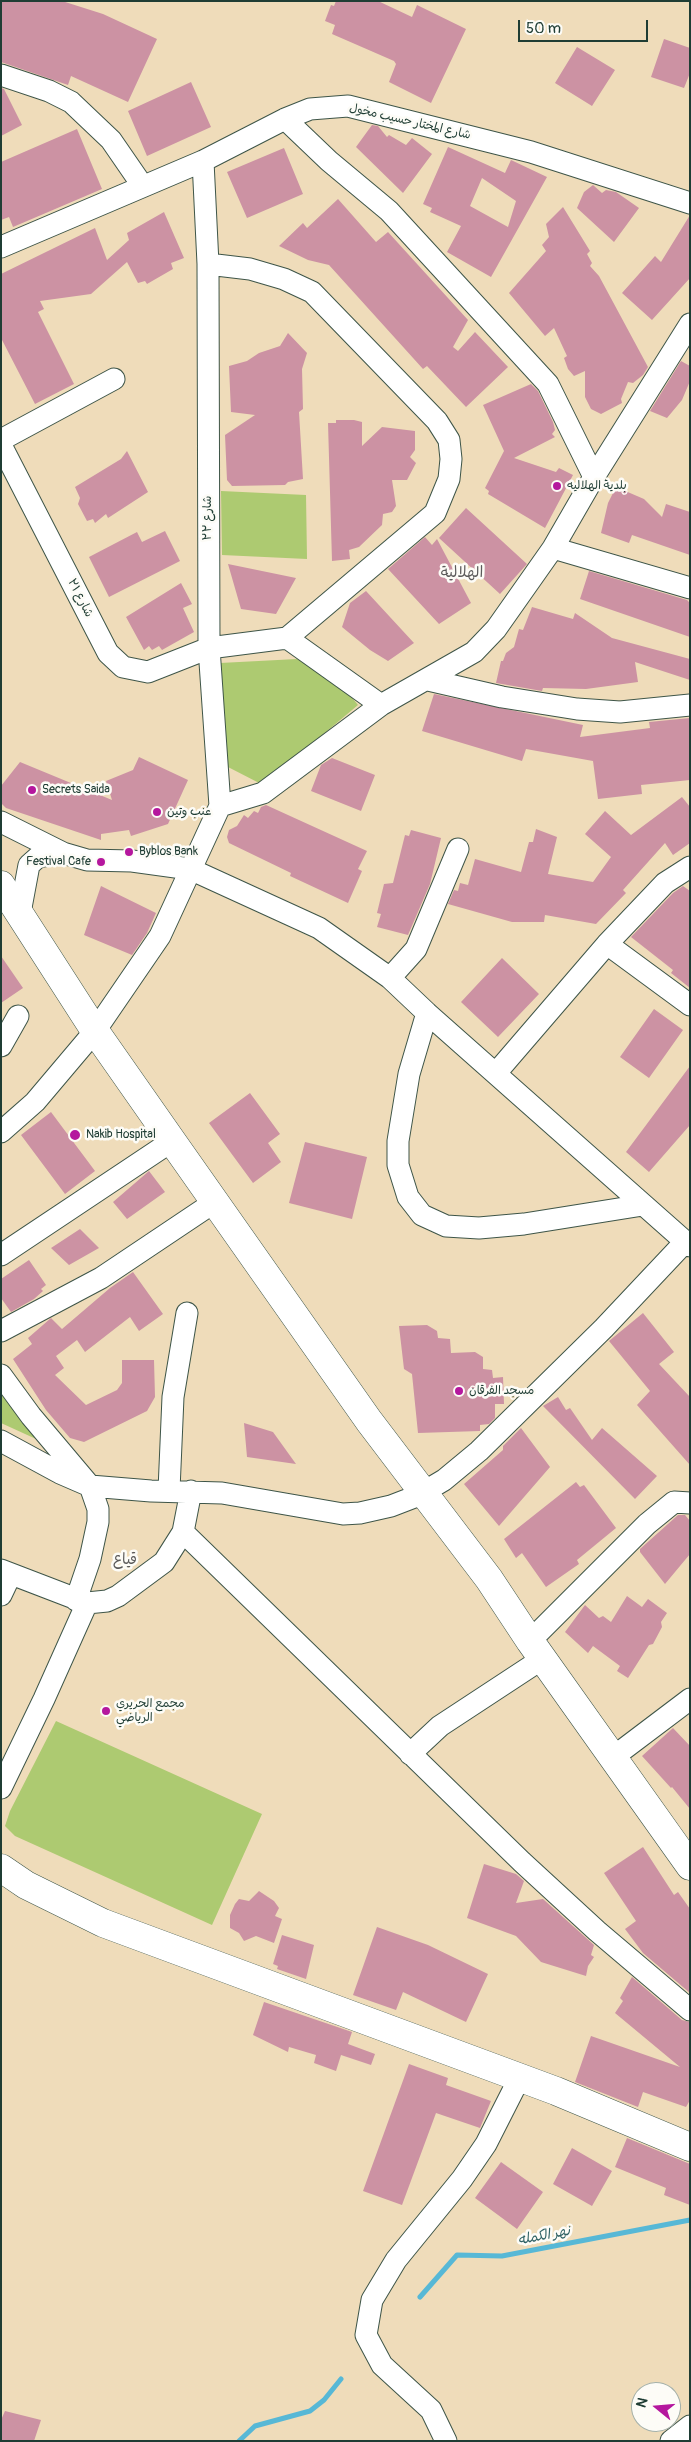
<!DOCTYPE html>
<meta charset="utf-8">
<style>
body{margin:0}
#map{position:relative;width:691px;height:2442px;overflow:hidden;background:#efdcba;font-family:Pangolin,sans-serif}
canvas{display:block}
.frame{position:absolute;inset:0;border:2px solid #1f3d34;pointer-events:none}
.north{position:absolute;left:631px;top:2382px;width:50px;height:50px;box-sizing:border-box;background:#fdfcf7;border:1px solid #a4b0a9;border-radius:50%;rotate:287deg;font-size:14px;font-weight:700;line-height:20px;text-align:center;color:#1f3d34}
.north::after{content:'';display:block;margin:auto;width:18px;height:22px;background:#b5179e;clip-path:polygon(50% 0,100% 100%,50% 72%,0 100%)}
.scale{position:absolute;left:518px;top:20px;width:130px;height:22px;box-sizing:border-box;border:2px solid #1f3d34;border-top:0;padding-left:6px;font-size:15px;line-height:18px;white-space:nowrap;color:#1f3d34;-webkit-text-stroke:4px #fdfcf7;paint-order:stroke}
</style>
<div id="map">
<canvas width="691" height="2442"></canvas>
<div class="frame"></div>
<div class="north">N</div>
<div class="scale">50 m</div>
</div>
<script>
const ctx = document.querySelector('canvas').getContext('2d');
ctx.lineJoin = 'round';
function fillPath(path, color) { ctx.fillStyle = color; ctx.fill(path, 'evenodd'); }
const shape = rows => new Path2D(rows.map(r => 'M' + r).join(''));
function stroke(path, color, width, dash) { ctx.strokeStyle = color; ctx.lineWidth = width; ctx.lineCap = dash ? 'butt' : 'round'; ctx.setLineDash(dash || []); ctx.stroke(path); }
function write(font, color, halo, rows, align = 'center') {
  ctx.font = font + ' Pangolin,"Playpen Sans Arabic",sans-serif'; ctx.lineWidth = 5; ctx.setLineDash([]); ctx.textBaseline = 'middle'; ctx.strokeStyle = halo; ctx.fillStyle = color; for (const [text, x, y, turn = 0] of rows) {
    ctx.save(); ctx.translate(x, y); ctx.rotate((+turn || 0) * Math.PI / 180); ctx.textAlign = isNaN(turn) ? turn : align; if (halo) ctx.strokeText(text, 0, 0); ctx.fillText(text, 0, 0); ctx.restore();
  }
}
const green = shape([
 [221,491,306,495,307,559,222,555],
 [297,659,337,679,358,705,263,785,228,767,220,663],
 [1,1381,47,1444,1,1423],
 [56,1721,262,1814,212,1925,15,1836,5,1826,10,1811]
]);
const stream = shape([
 [420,2297,457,2255,502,2256,690,2220],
 [239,2441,255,2426,310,2411,324,2400,341,2379]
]);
const building = shape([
 [1,1,62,1,103,14,157,39,128,102,71,76,68,85,1,62],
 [336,1,378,1,412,17,417,5,466,29,431,103,389,82,396,64,394,61,332,34,335,25,325,21,331,5,334,6],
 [664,39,690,48,690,73,684,88,651,77],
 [577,47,615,70,592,106,555,83],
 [191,82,211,127,147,156,128,111],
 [1,88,4,89,22,125,1,136],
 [372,125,378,126,387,137,389,135,406,145,412,138,432,154,403,193,356,147],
 [77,129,102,189,13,227,9,217,1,220,1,162],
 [448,147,505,173,511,160,547,177,491,277,447,252,461,226,430,212,432,208,423,204],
 [482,178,516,201,508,227,470,206],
 [284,148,303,194,247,218,227,172],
 [593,185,602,193,606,190,616,192,639,208,614,242,577,208,584,192],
 [338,199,376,242,388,232,468,320,453,347,458,351,475,332,508,367,466,407,427,366,423,369,329,265,308,260,279,246,303,223,307,228],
 [563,207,590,251,587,254,592,263,590,266,599,276,648,367,643,375,633,383,628,382,621,399,622,403,601,414,591,409,585,397,585,371,574,376,568,369,564,358,567,356,554,328,545,336,509,293,546,251,542,245,549,237,546,224],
 [164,212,184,258,171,263,173,269,147,284,145,281,138,283,127,262,91,294,40,301,44,309,38,312,74,384,35,404,1,338,1,274,95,228,107,260,129,240,127,233],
 [690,215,690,278,652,320,622,293,655,256,661,262],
 [288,333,307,353,302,369,303,409,299,412,303,479,288,482,285,485,232,486,227,480,225,435,255,415,231,412,229,366,247,361,259,353,280,346],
 [681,361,690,366,690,381,682,400,667,418,650,411],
 [531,384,538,391,553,422,555,430,552,434,555,437,514,458,556,472,559,468,573,475,545,528,488,494,489,491,485,488,504,451,483,405],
 [336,420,354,420,362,422,362,446,382,427,415,431,415,450,410,457,416,463,407,480,392,480,396,506,392,512,383,514,382,525,359,547,349,550,350,559,332,561,328,423,336,423],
 [127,451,148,492,108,518,106,514,95,523,93,519,87,521,78,504,80,498,75,487,121,459],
 [616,487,644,499,662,517,666,504,690,512,690,555,632,535,629,543,601,533,608,503],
 [466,508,527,564,500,594,439,538],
 [165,531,180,561,109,597,89,557,137,532,142,542],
 [425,537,432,545,437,539,471,603,439,624,388,569],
 [228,564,296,578,276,614,241,609],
 [589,571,687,600,690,603,690,637,580,599],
 [181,583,192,604,183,608,194,632,162,650,159,646,152,650,149,646,144,650,126,617],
 [366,591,414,643,388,661,370,650,342,627,350,603],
 [532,607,573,619,575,613,612,638,690,659,690,680,635,662,638,682,586,689,543,688,542,691,496,683,501,661,503,661,506,653,514,647,519,629,523,630],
 [434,694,583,725,580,737,650,728,649,722,690,718,690,780,641,785,642,794,598,799,593,761,526,749,522,761,422,731],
 [139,757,188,780,168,824,131,836,129,830,101,834,101,840,6,808,1,803,1,786,20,762,112,800,106,781,133,770],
 [332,758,375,775,361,811,311,791,321,765],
 [682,797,690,807,690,843,673,855,665,843,623,890,626,893,596,924,545,915,544,922,512,922,448,904,454,890,458,891,460,883,468,885,475,859,521,872,529,842,533,842,536,829,557,837,548,874,593,882,611,857,585,834,605,811,631,835],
 [266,805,367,851,358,869,362,871,348,903,290,876,291,873,229,843,227,837,229,830,237,826,244,815,248,818,254,811,258,813,261,807],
 [411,830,441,838,430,884,408,935,377,927,381,914,377,913,384,884,393,883,405,835,409,836],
 [101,886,156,913,147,933,132,955,84,935],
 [683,886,690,891,690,988,671,973,673,970,631,937,673,893],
 [1,956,23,988,1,1003],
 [502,958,539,994,498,1037,461,1002],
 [654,1009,683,1030,649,1078,620,1057],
 [690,1066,690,1125,649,1172,626,1152],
 [250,1093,280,1134,268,1143,281,1162,253,1183,209,1123],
 [51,1112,95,1171,65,1194,21,1135],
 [305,1142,367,1157,352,1219,289,1203],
 [149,1171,165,1192,127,1219,113,1202],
 [80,1229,99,1248,69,1265,51,1248],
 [29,1260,46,1285,41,1289,43,1291,34,1299,11,1312,1,1298,1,1279],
 [133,1272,163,1314,139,1331,130,1317,85,1352,77,1340,56,1356,64,1368,55,1375,86,1405,117,1390,122,1383,122,1360,154,1360,155,1397,147,1411,84,1442,70,1438,46,1410,13,1359,32,1344,28,1338,51,1318,62,1329,110,1288],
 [643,1313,674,1352,659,1364,690,1397,690,1465,637,1405,650,1391,609,1341],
 [427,1325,437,1331,438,1338,450,1339,451,1353,475,1352,483,1357,483,1369,492,1370,493,1378,503,1377,504,1404,495,1404,495,1418,489,1424,480,1425,480,1431,418,1433,412,1374,404,1369,399,1326],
 [558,1397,566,1410,570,1408,592,1440,602,1428,657,1476,635,1499,543,1406],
 [244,1423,273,1432,296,1464,247,1457],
 [521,1428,550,1467,499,1526,464,1484,503,1450,503,1446],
 [576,1482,580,1487,584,1485,616,1528,577,1560,579,1564,546,1587,522,1553,516,1558,504,1539],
 [678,1515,685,1515,690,1521,690,1554,665,1584,640,1552,640,1549],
 [627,1596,642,1607,648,1599,667,1613,661,1622,662,1627,653,1644,649,1645,628,1678,617,1671,620,1666,593,1646,588,1653,565,1632,585,1605,599,1618,603,1616,611,1622],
 [673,1728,690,1746,690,1809,672,1787,671,1788,642,1756],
 [643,1847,674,1895,678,1892,690,1909,690,1993,643,1953,625,1929,636,1921,604,1873],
 [484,1864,516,1874,524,1881,516,1903,543,1899,594,1945,591,1955,594,1957,588,1966,586,1976,541,1962,516,1936,467,1918],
 [259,1891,274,1901,279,1908,275,1916,282,1919,274,1943,256,1936,244,1941,239,1933,230,1928,230,1915,235,1904,239,1899,249,1901],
 [377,1927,428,1945,488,1974,466,2022,403,1992,396,2010,353,1995],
 [282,1935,314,1945,306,1979,277,1969,278,1966,273,1964],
 [632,1977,682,2020,690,2022,690,2100,686,2107,643,2092,638,2107,575,2082,591,2036,680,2067,615,2013,623,2001,620,1998],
 [264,2002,352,2032,348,2044,375,2054,371,2065,341,2055,336,2071,314,2063,316,2055,289,2047,288,2052,253,2035],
 [409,2064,448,2078,446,2085,491,2101,480,2128,436,2113,402,2205,363,2191],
 [627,2138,690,2164,690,2205,664,2195,666,2188,615,2167],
 [572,2148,612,2171,592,2206,553,2184],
 [501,2162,543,2192,517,2229,475,2198],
 [5,2411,41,2420,34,2441,1,2441,1,2420]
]);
const minor = shape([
 [1,75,49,91,71,102,111,140,142,185],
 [285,119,329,161,389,211,548,384,594,477],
 [1,247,203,161,285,119,310,109,348,106,531,152,690,203],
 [208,264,250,269,284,279,312,292,437,421,449,440,451,459,449,479,435,513,287,638],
 [1,440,114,379],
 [1,445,108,653,123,667,148,672,209,648,287,638,381,705],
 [553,548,690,588],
 [428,680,502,697,577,709,620,712,690,705],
 [220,806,263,793,381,705,474,652,496,629,553,548,594,477,690,324],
 [1,822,63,853],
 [20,913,29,865,38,857,63,853,87,860,132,861,190,869,319,928,390,978,427,1013,690,1246],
 [607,944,690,1005],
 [390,978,416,949,458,849],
 [427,1013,409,1074,398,1141,398,1165,408,1197,422,1215,446,1226,479,1228,524,1224,643,1205],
 [1,1046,18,1016],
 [496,1073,607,944,665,883,690,867],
 [1,1132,35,1102,95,1031,160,936,220,806,209,648,208,264,203,161],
 [1,1255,172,1141],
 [1,1331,101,1278,216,1201],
 [1,1375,31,1416,90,1486,98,1509,98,1522,90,1559,76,1600],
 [1,1441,60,1473,90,1486,151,1491,222,1493,343,1514,360,1513,391,1506,417,1496,444,1480,479,1451,604,1328,685,1242],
 [169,1490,173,1397,187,1313],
 [183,1532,522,1862,597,1931,690,2010],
 [1,1570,87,1603,107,1601,118,1596,164,1562,183,1532,191,1491],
 [1,1595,11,1574],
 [530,1641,647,1524,674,1502,690,1503],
 [410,1754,440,1726,542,1659],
 [612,1758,690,1699],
 [1,1788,44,1699,87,1603],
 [446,2441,431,2410,382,2365,366,2335,372,2300,396,2260,462,2179,486,2144,520,2077],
 [671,2441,690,2426]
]);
const major = shape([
 [1,885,95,1031,172,1141,369,1421,489,1579,530,1641,690,1866],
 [1,1868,26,1885,103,1923,556,2091,690,2147]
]);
const markers = [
 [557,486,5,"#b5179e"],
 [32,790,5,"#b5179e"],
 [157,812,5,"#b5179e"],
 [129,852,5,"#b5179e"],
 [101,862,5,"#b5179e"],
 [75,1135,6,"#b5179e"],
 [459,1391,5,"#b5179e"],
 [106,1711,5,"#b5179e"]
];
const streetNames = [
 ["شارع المختار حسيب مخول",410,122,13],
 ["شارع ٣٣",208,518,-90],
 ["شارع ٣١",80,598,63]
];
const poiNames = [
 ["بلدية الهلاليه",567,486],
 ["Secrets Saida",42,790],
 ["عنب وتين",167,812],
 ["Byblos Bank",139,852],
 ["Festival Cafe",91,862,"right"],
 ["Nakib Hospital",86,1135],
 ["مسجد الفرقان",469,1391],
 ["مجمع الحريري",116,1704],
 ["الرياضي",116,1718]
];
const waterNames = [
 ["نهر الكمله",544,2236,-11]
];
const quarterNames = [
 ["الهلالية",462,573],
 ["قياع",125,1560]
];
fillPath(green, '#adca71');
stroke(stream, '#57b8d6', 5);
fillPath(building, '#cc92a3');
stroke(minor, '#3e5548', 23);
stroke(major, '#3e5548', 29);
stroke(minor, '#fff', 21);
stroke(major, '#fff', 28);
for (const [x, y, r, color] of markers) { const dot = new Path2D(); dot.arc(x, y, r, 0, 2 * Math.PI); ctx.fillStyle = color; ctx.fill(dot); stroke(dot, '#fdfcf7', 2); }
write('12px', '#1f3d34', '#fdfcf7', streetNames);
write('12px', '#1f3d34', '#fdfcf7', poiNames, 'left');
write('italic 14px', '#306265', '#fdfcf7', waterNames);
write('15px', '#5c5b5b', '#fdfcf7', quarterNames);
</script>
